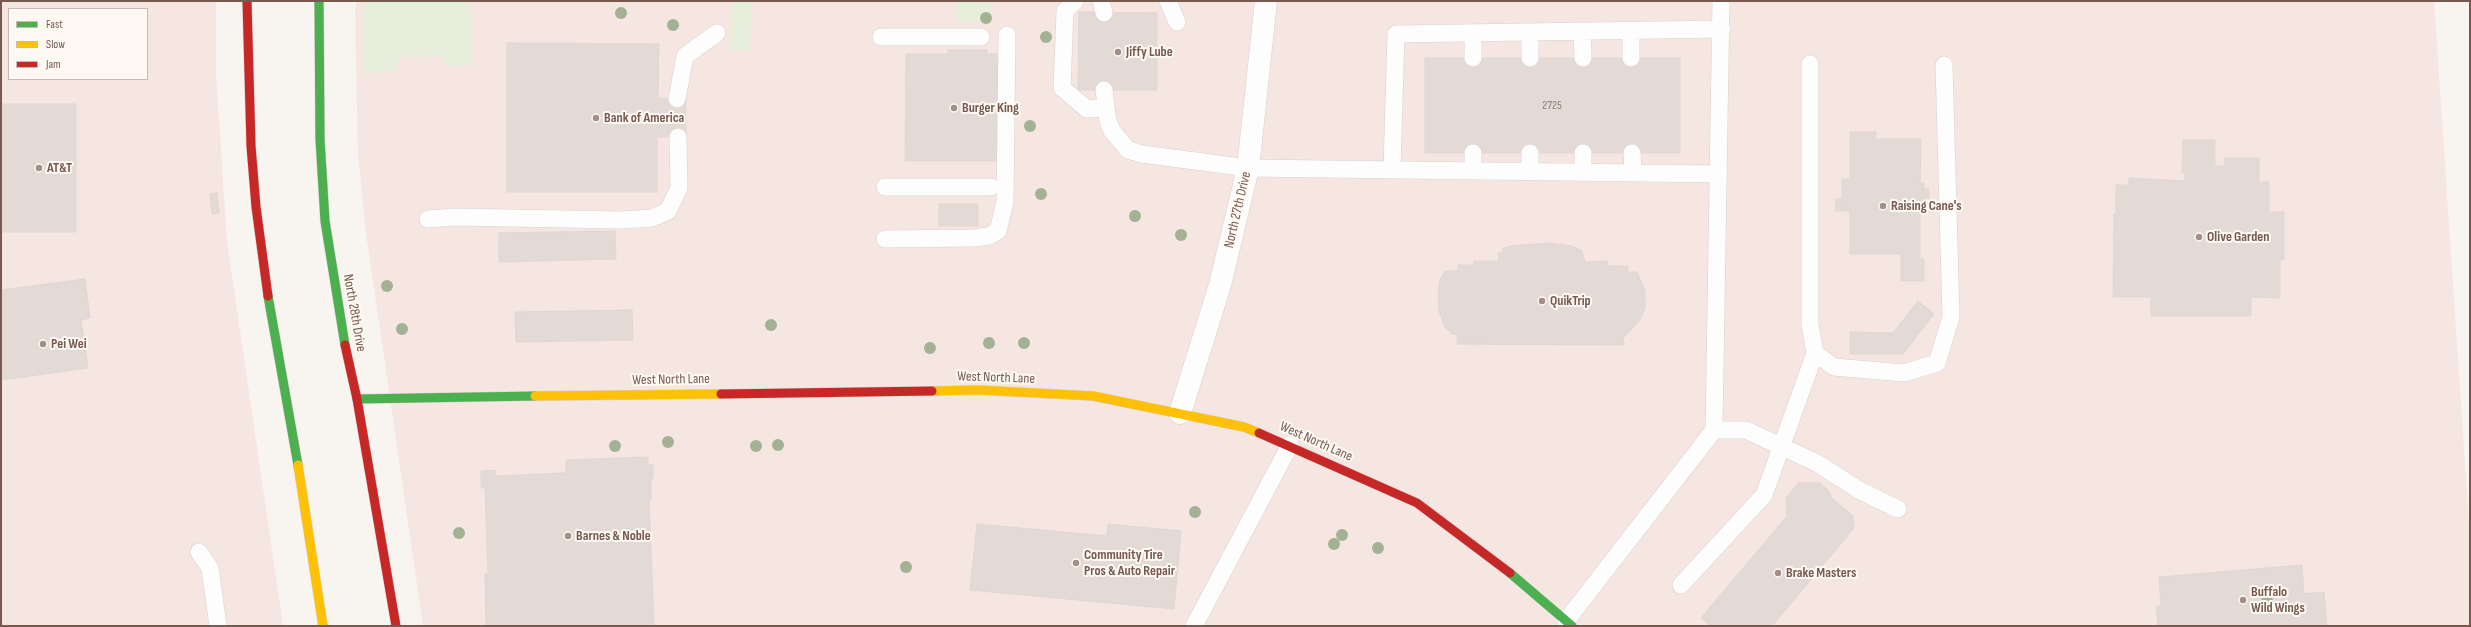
<!DOCTYPE html>
<style>
body{margin:0}
#map{position:relative;width:2471px;height:627px;overflow:hidden;background:#f8f4f0;font-family:"Sofia Sans Condensed",sans-serif}
canvas{display:block}
.frame{position:absolute;inset:0;border:2px solid #775950;pointer-events:none}
.legend{position:absolute;left:8px;top:8px;width:140px;height:72px;box-sizing:border-box;background:#fef9f3;border:1px solid #c8b9b2;margin:0;padding:5px 7px;list-style:none;font-size:12px;color:#775950}
.legend li{display:flex;align-items:center;gap:8px;height:20px}
.legend b{width:20px;border:1px solid #c8b9b2}
</style>
<div id="map">
<canvas width="2471" height="627"></canvas>
<div class="frame"></div>
<ul class="legend">
<li><b style="height:5px;background:#4caf50"></b>Fast</li>
<li><b style="height:5px;background:#ffc107"></b>Slow</li>
<li><b style="height:5px;background:#c62828"></b>Jam</li>
</ul>
</div>
<script>
const ctx = document.querySelector('canvas').getContext('2d');
ctx.lineJoin = 'round';
function fillPath(path, color) { ctx.fillStyle = color; ctx.fill(path, 'evenodd'); }
const shape = rows => new Path2D(rows.map(r => 'M' + r).join(''));
function stroke(path, color, width, dash) { ctx.strokeStyle = color; ctx.lineWidth = width; ctx.lineCap = dash ? 'butt' : 'round'; ctx.setLineDash(dash || []); ctx.stroke(path); }
function write(font, color, halo, rows, align = 'center') {
  ctx.font = font + ' "Sofia Sans Condensed",sans-serif'; ctx.lineWidth = 4; ctx.setLineDash([]); ctx.textBaseline = 'middle'; ctx.strokeStyle = halo; ctx.fillStyle = color; for (const [text, x, y, turn = 0] of rows) {
    ctx.save(); ctx.translate(x, y); ctx.rotate((+turn || 0) * Math.PI / 180); ctx.textAlign = isNaN(turn) ? turn : align; if (halo) ctx.strokeText(text, 0, 0); ctx.fillText(text, 0, 0); ctx.restore();
  }
}
const commercial = shape([
 [1,1,216,1,216,75,227,241,283,626,1,626],
 [9,9,147,9,147,79,9,79],
 [357,1,2434,1,2470,538,2470,626,423,626,366,233,358,154,355,11]
]);
const green = shape([
 [365,1,470,1,472,65,448,66,442,61,441,55,399,58,396,70,364,73,363,9],
 [731,1,751,1,750,51,730,51],
 [956,1,990,1,992,21,956,22]
]);
const building = shape([
 [1079,12,1157,13,1157,90,1078,90,1079,12],
 [507,43,659,44,658,98,686,99,686,137,657,137,657,192,507,192,507,43],
 [948,50,987,50,987,54,1003,54,1003,161,905,161,906,54,948,54,948,50],
 [1425,58,1680,58,1680,153,1425,153,1425,58],
 [1,104,76,104,76,232,1,232,1,104],
 [1850,132,1876,132,1876,139,1921,139,1920,183,1924,183,1924,207,1920,207,1920,259,1924,259,1924,281,1901,281,1901,254,1850,254,1850,211,1842,211,1842,179,1850,179,1850,132],
 [2183,140,2215,140,2215,166,2225,166,2225,158,2259,158,2259,182,2269,182,2269,212,2284,212,2284,260,2280,260,2280,298,2251,297,2251,316,2151,316,2151,297,2113,297,2114,214,2116,214,2116,185,2129,185,2129,178,2185,181,2185,173,2182,173,2183,140],
 [1924,189,1929,189,1929,199,1924,199,1924,189],
 [217,193,219,213,212,214,210,194,217,193],
 [1836,199,1842,199,1842,211,1836,211,1836,199],
 [939,204,978,204,978,226,939,226,939,204],
 [615,231,616,259,499,262,499,233,615,231],
 [1548,243,1572,246,1582,251,1585,262,1607,261,1608,266,1628,266,1627,272,1637,272,1645,291,1645,308,1640,320,1623,338,1624,345,1457,344,1457,335,1452,334,1445,327,1439,312,1438,294,1440,280,1445,271,1458,271,1458,265,1474,265,1474,261,1499,261,1498,253,1502,253,1502,249,1510,246,1548,243],
 [85,279,90,318,81,320,88,368,1,380,1,290,85,279],
 [1918,301,1934,314,1903,354,1850,354,1850,332,1893,333,1918,301],
 [632,310,633,340,516,342,515,312,632,310],
 [648,457,648,465,653,465,653,478,651,479,651,499,649,499,654,626,486,626,485,574,488,574,485,488,481,488,481,471,495,470,495,476,566,473,566,460,648,457],
 [1798,483,1820,483,1829,491,1832,498,1853,516,1854,528,1772,626,1710,626,1701,618,1787,516,1786,498,1798,483],
 [977,524,1107,536,1108,524,1181,531,1174,609,970,590,977,524],
 [2302,565,2304,594,2324,592,2327,626,2158,626,2156,606,2161,606,2159,577,2302,565]
]);
const lane = shape([
 [1075,1,1065,11,1062,88,1087,109,1106,108],
 [1101,1,1104,13],
 [1168,1,1177,22],
 [1582,31,1583,58],
 [1631,31,1631,58],
 [1530,32,1530,58],
 [1473,33,1473,58],
 [881,37,981,37],
 [1810,64,1810,325,1815,353,1834,367,1904,373,1937,363,1951,317,1944,65],
 [1104,90,1108,121,1112,131,1128,150,1142,154,1248,168,1719,174],
 [677,99,685,56,717,33],
 [1473,153,1473,170],
 [1530,153,1530,171],
 [1583,153,1583,172],
 [1632,153,1633,173],
 [1392,169,1396,34,1722,29],
 [885,187,991,187],
 [428,219,454,217,622,220,652,218,668,211,679,188,678,137],
 [885,239,975,238,989,236,998,231,1005,202,1007,35],
 [1714,430,1746,430,1817,463,1859,490,1898,509],
 [199,552,210,568,218,626],
 [1681,585,1764,495,1815,353],
 [1566,621,1714,430,1721,1],
 [1194,626,1290,445]
]);
const street = shape([
 [1180,413,1220,285,1248,168,1266,1]
]);
const fast = shape([
 [319,1,320,139,325,221,345,345],
 [268,296,298,465],
 [357,399,535,396],
 [1510,573,1572,626]
]);
const slow = shape([
 [932,391,978,390,1093,396,1244,427,1259,433],
 [535,396,721,394],
 [298,465,323,626]
]);
const jam = shape([
 [247,1,251,146,256,207,268,296],
 [345,345,357,399,396,626],
 [721,394,932,391],
 [1259,433,1417,503,1510,573]
]);
const trees = [
 [621,13],
 [986,18],
 [673,25],
 [1046,37],
 [1030,126],
 [1041,194],
 [1135,216],
 [1181,235],
 [387,286],
 [771,325],
 [402,329],
 [989,343],
 [1024,343],
 [930,348],
 [668,442],
 [778,445],
 [615,446],
 [756,446],
 [1195,512],
 [459,533],
 [1342,535],
 [1334,544],
 [1378,548],
 [906,567],
 [2267,601]
];
const markers = [
 [1118,52,4,"#a48f88"],
 [954,108,4,"#a48f88"],
 [596,118,4,"#a48f88"],
 [39,168,4,"#a48f88"],
 [1883,206,4,"#a48f88"],
 [2199,237,4,"#a48f88"],
 [1542,301,4,"#a48f88"],
 [43,344,4,"#a48f88"],
 [568,536,4,"#a48f88"],
 [1076,563,4,"#a48f88"],
 [1778,573,4,"#a48f88"],
 [2243,600,4,"#a48f88"]
];
const numberNames = [
 ["2725",1552,106]
];
const poiNames = [
 ["Jiffy Lube",1126,52],
 ["Burger King",962,108],
 ["Bank of America",604,118],
 ["AT&T",47,168],
 ["Raising Cane's",1891,206],
 ["Olive Garden",2207,237],
 ["QuikTrip",1550,301],
 ["Pei Wei",51,344],
 ["Barnes & Noble",576,536],
 ["Community Tire",1084,555],
 ["Pros & Auto Repair",1084,571],
 ["Brake Masters",1786,573],
 ["Buffalo",2251,592],
 ["Wild Wings",2251,608]
];
const streetNames = [
 ["North 27th Drive",1238,210,-77],
 ["North 28th Drive",354,313,80],
 ["West North Lane",996,378,2],
 ["West North Lane",671,380,-1],
 ["West North Lane",1316,442,24]
];
fillPath(commercial, '#f5e6e2');
fillPath(green, '#e8eedc');
fillPath(building, '#e3dad5');
stroke(building, '#e1d7d2', 1);
stroke(lane, '#d8d1ce', 18);
stroke(street, '#d8d1ce', 23);
stroke(fast, '#d8d0cc', 10);
stroke(slow, '#d8d0cc', 10);
stroke(jam, '#d8d0cc', 10);
stroke(lane, '#fefdfd', 17);
stroke(street, '#fefdfd', 22);
stroke(fast, '#4caf50', 9);
stroke(slow, '#ffc107', 9);
stroke(jam, '#c62828', 9);
ctx.fillStyle = '#a3b294';
for (const [x, y] of trees) { ctx.beginPath(); ctx.arc(x, y, 6, 0, 2 * Math.PI); ctx.fill(); }
for (const [x, y, r, color] of markers) { const dot = new Path2D(); dot.arc(x, y, r, 0, 2 * Math.PI); ctx.fillStyle = color; ctx.fill(dot); stroke(dot, '#fef9f3', 1.5); }
write('12px', '#947c74', null, numberNames);
write('bold 14px', '#775950', '#fef9f3', poiNames, 'left');
write('14px', '#775950', '#fef9f3', streetNames);
</script>
